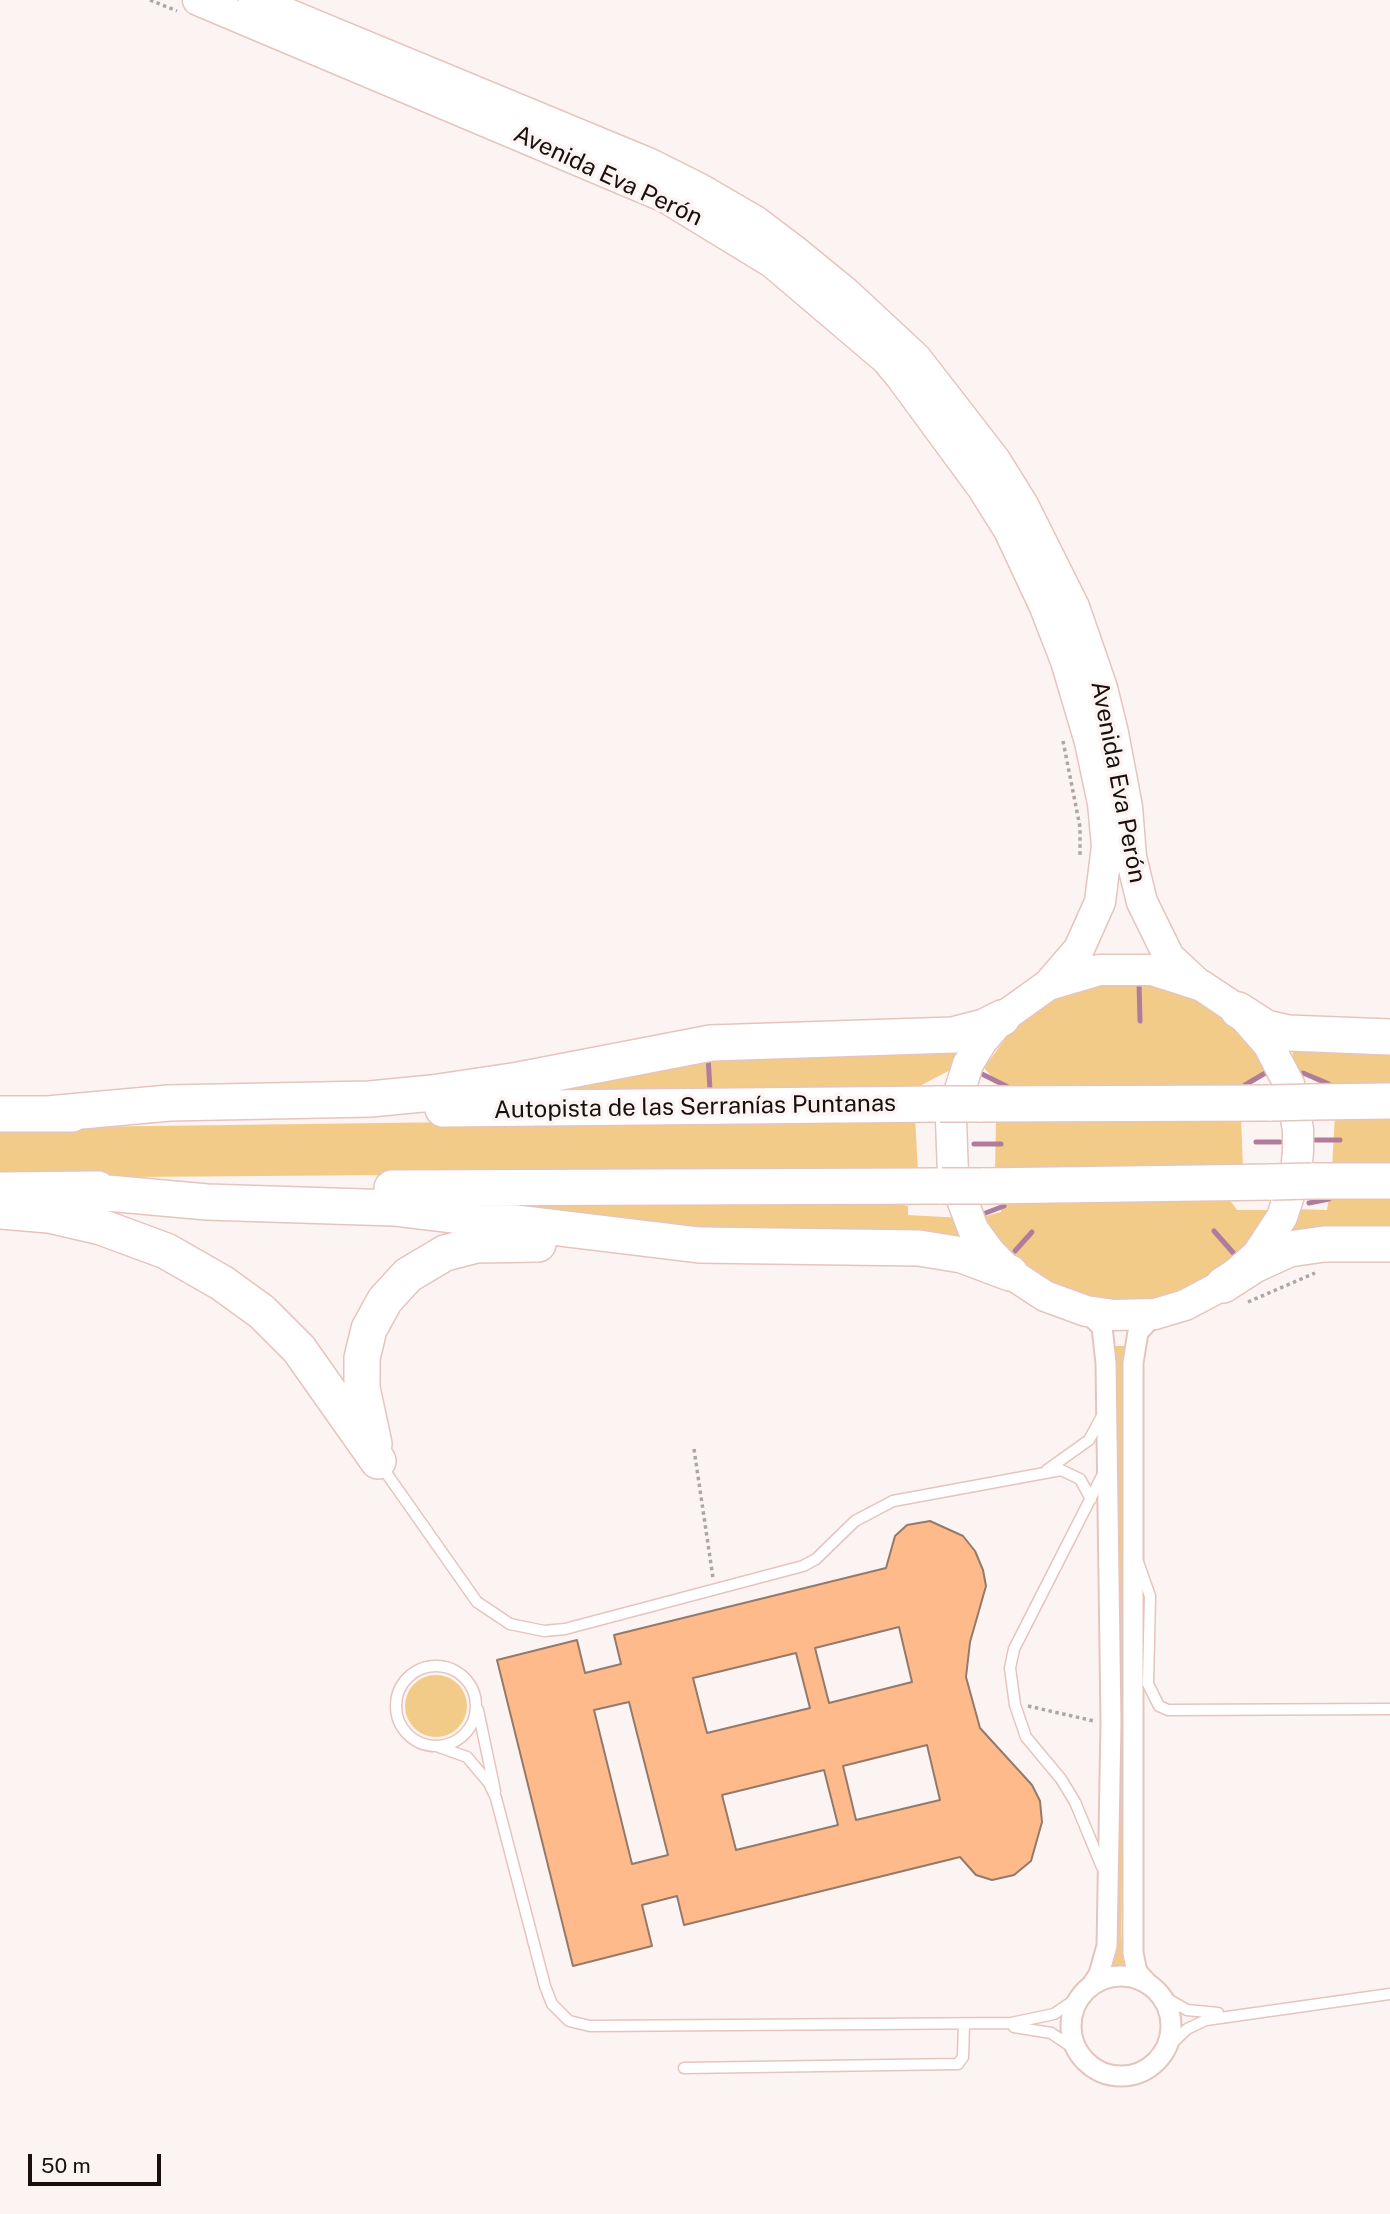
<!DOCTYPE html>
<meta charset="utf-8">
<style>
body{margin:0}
#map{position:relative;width:1390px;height:2214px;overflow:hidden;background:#fcf4f3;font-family:"Public Sans",sans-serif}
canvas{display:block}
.scale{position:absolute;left:28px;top:2154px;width:133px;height:32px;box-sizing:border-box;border:4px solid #1a0f0d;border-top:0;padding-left:9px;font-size:21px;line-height:24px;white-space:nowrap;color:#1a0f0d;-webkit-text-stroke:5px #fcf4f3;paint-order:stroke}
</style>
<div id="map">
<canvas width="1390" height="2214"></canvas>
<div class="scale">50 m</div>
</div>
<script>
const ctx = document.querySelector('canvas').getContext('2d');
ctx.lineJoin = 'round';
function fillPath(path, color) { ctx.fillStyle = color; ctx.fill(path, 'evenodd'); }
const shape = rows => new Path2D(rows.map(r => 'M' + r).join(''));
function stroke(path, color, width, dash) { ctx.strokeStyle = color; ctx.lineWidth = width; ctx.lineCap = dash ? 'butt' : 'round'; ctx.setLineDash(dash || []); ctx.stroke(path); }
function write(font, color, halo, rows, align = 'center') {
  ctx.font = font + ' "Public Sans",sans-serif'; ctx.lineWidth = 7; ctx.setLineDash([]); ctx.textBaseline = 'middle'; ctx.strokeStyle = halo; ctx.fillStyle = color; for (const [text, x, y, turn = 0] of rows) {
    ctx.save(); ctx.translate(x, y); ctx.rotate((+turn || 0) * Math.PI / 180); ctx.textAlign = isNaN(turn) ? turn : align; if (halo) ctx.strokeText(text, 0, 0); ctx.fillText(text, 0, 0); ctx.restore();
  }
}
const green = shape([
 [1109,983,1151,984,1175,990,1203,1003,1251,1044,1268,1070,1232,1091,1004,1090,984,1068,1013,1028,1053,999,1078,989],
 [959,1043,956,1067,910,1091,530,1098,642,1064],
 [1294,1046,1390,1047,1390,1091,1327,1088,1296,1070,1292,1057],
 [1390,1113,1390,1168,1332,1169,1335,1114],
 [1241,1115,1243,1170,995,1172,996,1117],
 [915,1116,918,1171,0,1178,0,1128],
 [1390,1196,1390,1240,1275,1243,1292,1209,1327,1210,1329,1197],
 [1229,1199,1237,1210,1272,1210,1263,1227,1223,1270,1177,1296,1139,1303,1103,1301,1043,1280,1017,1262,982,1217,1001,1212,1002,1202],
 [891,1203,908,1206,908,1215,963,1218,976,1239,803,1241,507,1212,532,1205],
 [1113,1346,1124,1346,1125,1713,1118,1713],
 '405 1706a31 31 0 1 1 62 0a31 31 0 1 1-62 0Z',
 [1118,1729,1125,1729,1121,1934,1124,1968,1112,1967]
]);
const stream = shape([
 [1139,982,1140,1021],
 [708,1056,710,1090],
 [1303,1073,1329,1084],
 [982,1074,1008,1087],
 [1245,1085,1267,1072],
 [1312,1140,1340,1140],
 [1256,1142,1280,1142],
 [974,1144,1001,1144],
 [1309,1203,1329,1199],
 [983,1214,1004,1206],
 [1214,1231,1236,1256],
 [1015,1251,1032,1232]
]);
const building = shape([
 [930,1521,963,1536,975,1551,983,1570,986,1586,970,1642,966,1677,980,1728,1032,1785,1040,1801,1042,1822,1031,1861,1014,1875,992,1880,976,1875,960,1857,684,1925,677,1896,642,1905,652,1946,573,1966,497,1660,577,1640,585,1673,621,1664,614,1635,886,1568,895,1536,907,1525,930,1521],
 [899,1627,912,1682,829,1703,815,1648,899,1627],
 [796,1653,810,1708,707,1733,693,1678,796,1653],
 [629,1702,668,1855,632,1864,594,1710,629,1702],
 [927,1745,940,1800,856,1820,843,1766,927,1745],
 [824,1770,838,1825,736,1850,722,1795,824,1770]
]);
const path = shape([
 [150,0,177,11],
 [1063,741,1080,827,1080,858],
 [1248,1302,1315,1273],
 [694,1449,713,1578],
 [1028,1706,1094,1721]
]);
const lane = shape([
 [382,1467,477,1602,510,1624,544,1631,565,1629,803,1566,816,1559,855,1521,893,1501,1061,1470,1080,1479,1091,1499],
 [1047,1470,1089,1440,1102,1416],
 [1138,1562,1150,1596,1148,1684,1159,1706,1168,1710,1390,1709],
 '396 1706a40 40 0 1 1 80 0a40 40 0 1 1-80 0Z',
 [478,1710,495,1791],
 [439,1747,467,1757,489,1783,496,1798,545,1986,552,2004,569,2021,590,2026,1011,2023,1054,2014,1082,1995],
 [1102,1867,1075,1802,1061,1779,1026,1737,1015,1705,1010,1668,1014,1649,1103,1474],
 [1159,1994,1187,2010,1218,2013],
 [1014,2027,1051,2033,1078,2051],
 [1163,2052,1187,2029,1206,2020,1390,1994],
 [684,2068,958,2064,963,2057,964,2024]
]);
const street = shape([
 [1086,1311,1102,1327,1106,1363,1111,1723,1107,1946,1099,1974,1092,1985],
 '1071 2026a50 50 0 1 1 100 0a50 50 0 1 1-100 0Z',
 [1149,1985,1137,1972,1133,1953,1133,1363,1138,1332,1155,1314]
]);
const primary = shape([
 [198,0,665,197,773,263,886,359,901,377,982,487,1009,530,1045,607,1066,661,1090,742,1103,803,1107,846,1100,902,1079,949,1048,985,1002,1018,982,1041,968,1064,951,1119,953,1175,973,1229,989,1251,1010,1273,1045,1296,1086,1311,1114,1315,1155,1314,1185,1305,1223,1285,1257,1255,1282,1217,1296,1174,1298,1151,1298,1129,1289,1084,1268,1044,1238,1010,1202,986,1152,970,1099,970,1048,985],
 [254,0,648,163,700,189,755,221,796,252,845,292,916,358,995,460,1023,505,1074,607,1102,688,1113,733,1127,807,1131,857,1142,902,1169,957,1196,982]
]);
const highway = shape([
 [1238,1010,1266,1028,1288,1033,1390,1037],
 [1311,1102,1390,1101],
 [979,1104,1271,1103],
 [443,1109,940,1104],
 [0,1114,72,1114],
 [48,1114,169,1103,370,1099,432,1093,519,1080,711,1043,953,1035,984,1027,1002,1018],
 [1312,1181,1390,1181],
 [982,1186,1272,1182],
 [392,1188,942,1186],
 [0,1190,98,1189],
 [74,1190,207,1202,394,1208,699,1245,919,1248,962,1255,1010,1273],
 [0,1211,49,1215,101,1227,166,1251,222,1283,262,1312,299,1349,378,1461],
 [1223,1285,1254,1265,1289,1249,1324,1244,1390,1244],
 [374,1444,362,1388,362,1358,369,1329,385,1300,408,1275,445,1253,476,1245,538,1244]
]);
const highwayBridge = shape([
 [1271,1103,1311,1102],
 [940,1104,979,1104],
 [1272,1182,1312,1181],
 [942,1186,982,1186]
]);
const streetNames = [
 ["Avenida Eva Perón",608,176,25],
 ["Avenida Eva Perón",1118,782,79],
 ["Autopista de las Serranías Puntanas",695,1107,-1]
];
fillPath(green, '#f2cb89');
stroke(stream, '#af7c9b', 5);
fillPath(building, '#ffba8c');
stroke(building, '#937a6a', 2);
stroke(lane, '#e6c4be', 13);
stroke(street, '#e6c4be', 23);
stroke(primary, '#e6c4be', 33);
stroke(highway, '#e6c4be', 38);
stroke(path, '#aea5a4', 3.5, [3.5, 3.5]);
stroke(lane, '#fff', 10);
stroke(street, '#fff', 19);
stroke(primary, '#fff', 30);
stroke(highway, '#fff', 35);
stroke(highwayBridge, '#e6c4be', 38, []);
stroke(highwayBridge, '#fff', 35);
write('24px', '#1a0f0d', '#fcf4f3', streetNames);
</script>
